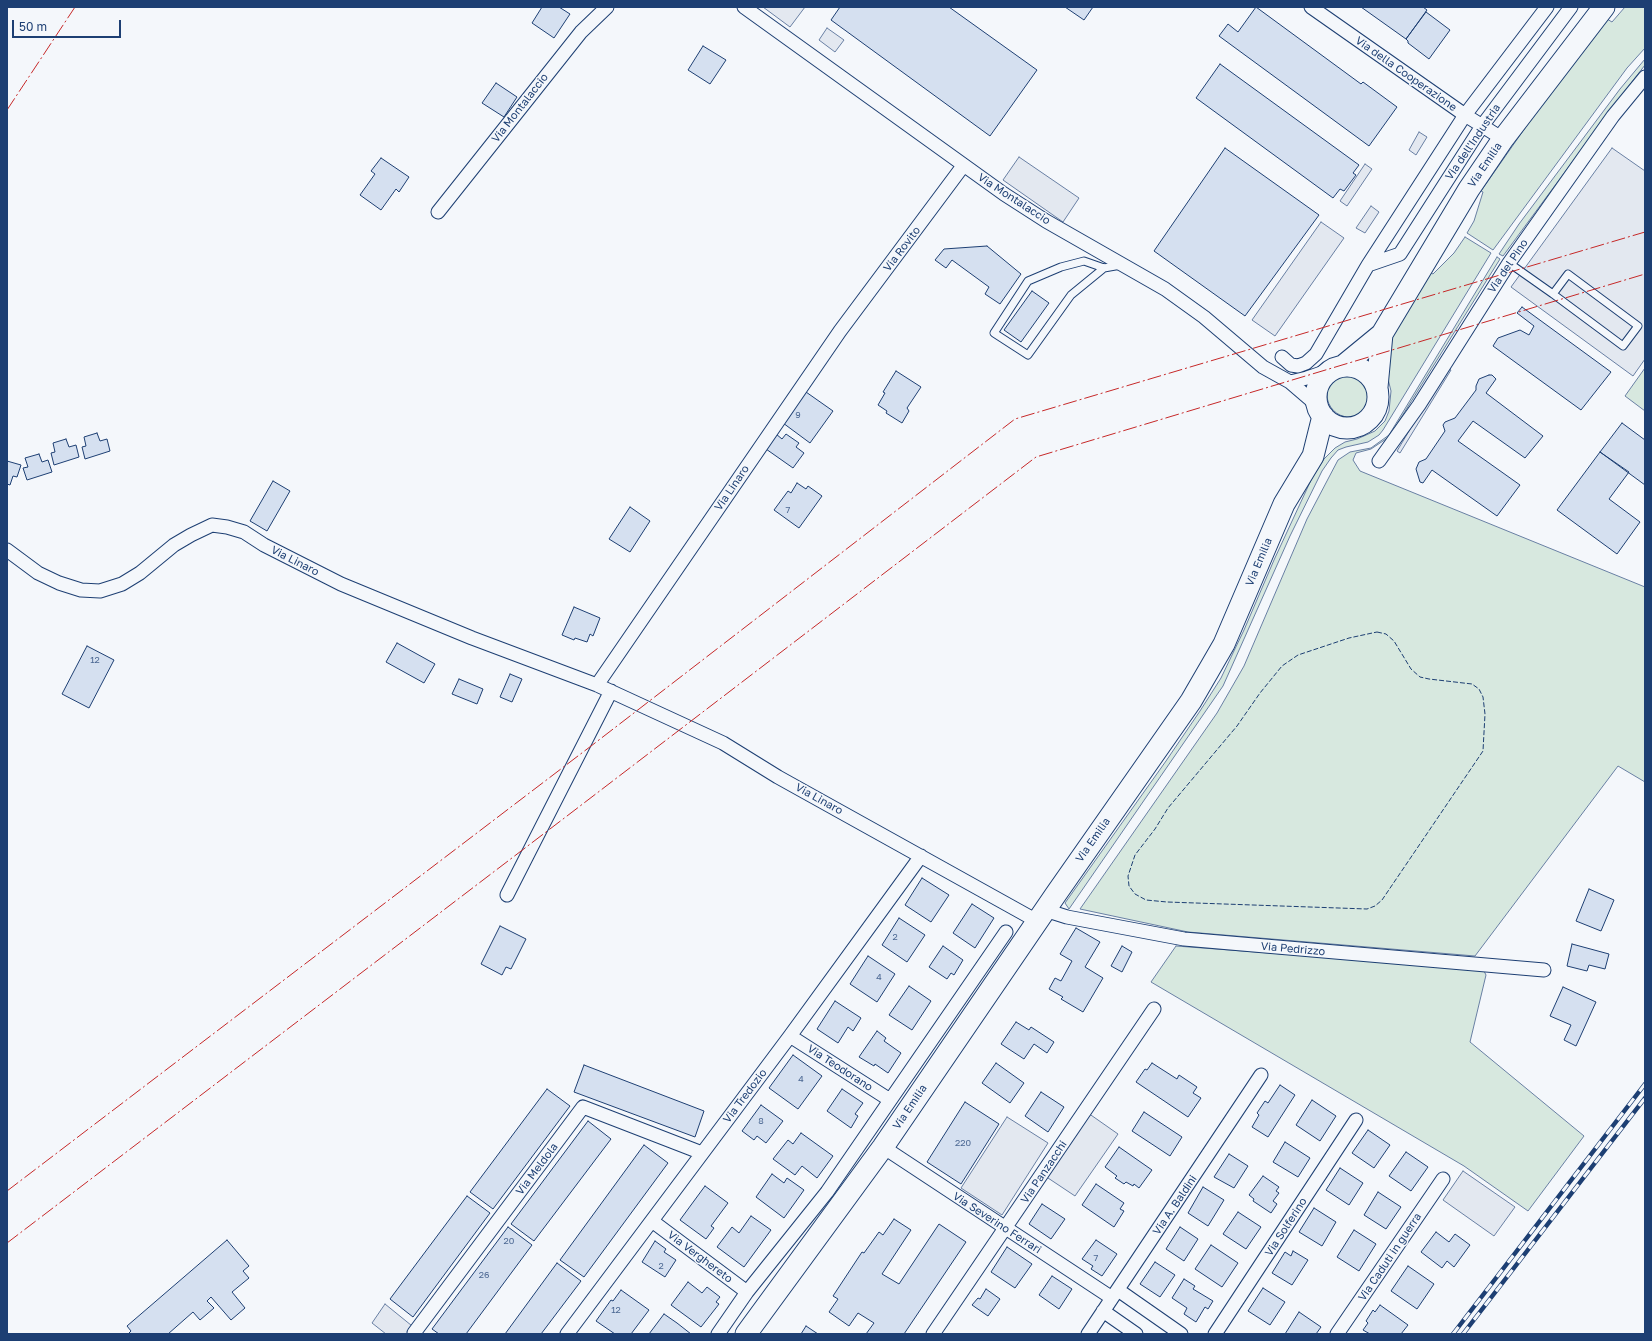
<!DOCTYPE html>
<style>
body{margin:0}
#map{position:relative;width:1652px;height:1341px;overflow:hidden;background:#f4f7fb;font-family:"Golos Text",sans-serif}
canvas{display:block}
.frame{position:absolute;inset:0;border:8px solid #1d3f73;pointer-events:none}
.scale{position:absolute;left:12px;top:20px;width:109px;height:18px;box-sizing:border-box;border:2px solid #1d3f73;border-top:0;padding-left:5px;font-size:12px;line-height:14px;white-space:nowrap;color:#1d3f73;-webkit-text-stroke:3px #f4f7fb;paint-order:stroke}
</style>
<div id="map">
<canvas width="1652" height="1341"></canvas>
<div class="frame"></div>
<div class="scale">50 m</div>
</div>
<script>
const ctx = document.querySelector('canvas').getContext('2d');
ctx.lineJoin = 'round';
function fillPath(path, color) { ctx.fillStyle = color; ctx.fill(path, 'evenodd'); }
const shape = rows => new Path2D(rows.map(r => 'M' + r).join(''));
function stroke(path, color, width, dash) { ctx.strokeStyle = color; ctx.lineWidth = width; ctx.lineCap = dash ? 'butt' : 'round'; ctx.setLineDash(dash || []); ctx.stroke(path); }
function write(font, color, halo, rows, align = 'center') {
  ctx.font = font + ' "Golos Text",sans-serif'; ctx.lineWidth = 3; ctx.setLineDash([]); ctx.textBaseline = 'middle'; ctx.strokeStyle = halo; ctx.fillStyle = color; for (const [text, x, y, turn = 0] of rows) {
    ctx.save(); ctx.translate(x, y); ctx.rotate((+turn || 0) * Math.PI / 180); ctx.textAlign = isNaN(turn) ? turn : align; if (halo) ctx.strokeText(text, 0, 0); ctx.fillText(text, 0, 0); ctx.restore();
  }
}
const green = shape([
 [1625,7,1645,7,1645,48,1627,68,1493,250,1467,233,1474,221,1483,192,1481,191,1532,118,1607,19,1612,22,1625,7],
 [1645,59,1645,65,1618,100,1503,256,1499,254,1519,224,1620,89,1645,59],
 [1465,237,1491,253,1383,430,1379,435,1368,442,1346,447,1338,450,1331,458,1322,471,1290,536,1223,686,1069,909,1065,903,1166,761,1200,711,1221,678,1244,630,1274,560,1312,478,1324,459,1335,448,1345,442,1357,439,1375,431,1385,421,1389,411,1391,391,1386,371,1387,345,1429,272,1433,274,1454,253,1465,237],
 [1497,257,1500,259,1389,437,1371,449,1356,453,1353,460,1360,471,1645,587,1645,782,1618,766,1475,956,1188,932,1080,909,1217,713,1244,666,1307,519,1338,460,1350,452,1371,448,1389,435,1497,257],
 [1645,368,1645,411,1625,396,1645,368],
 '1327 395a22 22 0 1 1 44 0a22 22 0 1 1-44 0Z',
 [1176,946,1483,969,1486,975,1470,1042,1584,1136,1528,1211,1464,1166,1151,982,1176,946]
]);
const parking = shape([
 [763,7,805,7,790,27,763,7],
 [827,28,844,40,835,52,819,40,827,28],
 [1419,132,1427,137,1416,155,1409,150,1419,132],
 [1612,148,1645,171,1645,359,1633,376,1511,287,1612,148],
 [1019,157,1079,198,1063,222,1003,180,1019,157],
 [1365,164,1372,169,1347,206,1340,201,1365,164],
 [1371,206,1379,212,1365,233,1356,228,1371,206],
 [1321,222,1344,238,1275,336,1252,320,1321,222],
 [1447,368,1451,370,1400,453,1397,451,1447,368],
 [1088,1113,1118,1134,1075,1196,1045,1176,1088,1113],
 [1007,1117,1048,1143,1002,1215,961,1188,1007,1117],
 [1463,1171,1515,1207,1494,1236,1443,1200,1463,1171],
 [385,1304,422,1334,386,1334,372,1323,385,1304]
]);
const building = shape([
 [542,7,559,7,570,14,554,38,532,23,542,7],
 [840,7,949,7,1037,70,990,136,831,20,840,7],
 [1065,7,1093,7,1084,20,1065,7],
 [1256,7,1361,84,1363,82,1397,107,1369,146,1219,36,1228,24,1238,32,1256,7],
 [1361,7,1423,7,1427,10,1406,39,1361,7],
 [1426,12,1450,30,1429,59,1408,43,1408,41,1406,39,1426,12],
 [703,46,726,60,710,84,688,70,703,46],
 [1220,64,1359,165,1353,173,1356,175,1344,191,1340,189,1333,198,1196,98,1220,64],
 [496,83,517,97,504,117,482,103,496,83],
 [1225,148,1319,215,1245,316,1154,251,1225,148],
 [381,158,409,177,399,192,396,189,381,210,360,195,375,174,371,171,381,158],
 [987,246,1021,274,1000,304,985,294,989,287,952,260,946,268,935,260,944,249,987,246],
 [1032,291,1049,303,1021,342,1004,330,1032,291],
 [1522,307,1611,372,1581,410,1493,346,1498,338,1520,330,1529,335,1534,326,1517,313,1522,307],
 [896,371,921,387,907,408,909,411,902,423,886,413,887,411,878,405,885,393,883,392,896,371],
 [1489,375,1492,375,1496,379,1486,393,1543,436,1525,458,1473,421,1458,441,1520,485,1497,516,1432,470,1423,483,1420,482,1416,469,1419,462,1426,459,1445,431,1443,425,1445,422,1455,418,1476,390,1476,386,1479,379,1489,375],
 [806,392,833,411,810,443,783,423,806,392],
 [1622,423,1645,440,1645,485,1600,452,1622,423],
 [97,433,100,441,107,439,110,451,85,459,82,447,86,446,84,437,97,433],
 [776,434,782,439,786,434,799,443,796,447,804,453,793,468,766,449,776,434],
 [66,439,69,447,76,445,79,457,54,465,51,453,55,452,53,443,66,439],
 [1600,452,1629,472,1609,499,1640,522,1617,554,1557,510,1600,452],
 [39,454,42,462,48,460,52,472,27,480,23,468,28,467,25,458,39,454],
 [7,461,21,465,17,477,13,476,10,485,7,484,7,461],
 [273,481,290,491,267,531,250,521,273,481],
 [797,483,806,489,808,486,822,496,799,528,774,510,788,491,791,493,797,483],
 [630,507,650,521,630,552,609,539,630,507],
 [574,607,600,618,593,636,590,634,587,642,575,638,574,640,562,635,574,607],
 [397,643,435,664,424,683,386,662,397,643],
 [87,646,114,660,89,708,62,694,87,646],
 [510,674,522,679,512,702,500,697,510,674],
 [459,679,483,689,477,704,452,694,459,679],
 [922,878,949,895,931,922,905,905,922,878],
 [1589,889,1614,900,1601,931,1576,921,1589,889],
 [972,904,994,918,975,948,953,933,972,904],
 [899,918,925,935,907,962,882,945,899,918],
 [500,926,526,939,511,969,506,967,502,975,481,964,500,926],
 [1076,928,1100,942,1085,967,1103,978,1083,1012,1061,999,1063,997,1049,989,1055,978,1061,981,1072,961,1060,954,1076,928],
 [1572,944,1609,954,1605,969,1589,965,1587,971,1567,966,1572,944],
 [943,946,963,960,954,975,951,973,947,979,929,967,943,946],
 [1122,946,1132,952,1122,972,1111,966,1122,946],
 [868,956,895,974,877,1002,850,984,868,956],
 [909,986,931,1001,912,1030,889,1015,909,986],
 [1563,987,1596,1002,1576,1046,1564,1040,1571,1025,1550,1016,1563,987],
 [835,1001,861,1018,853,1031,848,1027,838,1043,817,1029,835,1001],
 [1016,1022,1029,1030,1031,1027,1054,1042,1047,1053,1034,1044,1024,1059,1001,1044,1016,1022],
 [877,1031,886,1038,884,1041,901,1053,888,1073,875,1064,874,1066,859,1057,877,1031],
 [793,1055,822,1076,798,1109,769,1088,793,1055],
 [996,1063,1024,1083,1010,1103,982,1083,996,1063],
 [1152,1063,1177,1079,1179,1075,1197,1087,1193,1093,1201,1098,1188,1117,1136,1082,1145,1069,1147,1070,1152,1063],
 [584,1065,704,1111,695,1137,574,1092,584,1065],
 [1280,1085,1295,1095,1268,1137,1252,1127,1259,1115,1257,1113,1265,1101,1268,1103,1280,1085],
 [547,1089,570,1106,493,1209,470,1192,547,1089],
 [842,1089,863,1103,855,1114,858,1116,851,1128,827,1111,842,1089],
 [1041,1092,1064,1107,1048,1132,1025,1116,1041,1092],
 [1312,1100,1336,1116,1320,1141,1296,1125,1312,1100],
 [965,1102,999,1124,961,1184,927,1162,965,1102],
 [761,1105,783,1121,766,1143,757,1136,754,1140,742,1131,761,1105],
 [1144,1112,1182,1137,1170,1156,1132,1131,1144,1112],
 [588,1121,611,1139,534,1241,511,1224,588,1121],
 [1368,1130,1390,1145,1374,1168,1352,1153,1368,1130],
 [801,1133,833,1156,817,1178,802,1166,795,1175,773,1159,788,1140,793,1144,801,1133],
 [1285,1142,1310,1158,1298,1177,1273,1162,1285,1142],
 [644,1145,668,1163,584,1277,560,1260,644,1145],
 [1119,1147,1152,1170,1139,1188,1134,1184,1133,1186,1126,1182,1124,1184,1115,1178,1117,1176,1105,1167,1119,1147],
 [1406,1152,1428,1167,1411,1191,1389,1176,1406,1152],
 [1229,1154,1248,1166,1234,1188,1214,1177,1229,1154],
 [1340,1168,1363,1183,1349,1205,1326,1190,1340,1168],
 [772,1174,784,1183,787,1178,804,1190,784,1218,756,1197,772,1174],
 [1263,1176,1279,1187,1276,1191,1279,1193,1273,1201,1277,1204,1271,1213,1253,1201,1254,1199,1249,1195,1263,1176],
 [1096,1184,1124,1203,1120,1209,1124,1211,1114,1227,1082,1205,1096,1184],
 [705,1186,728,1203,711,1226,714,1228,706,1239,680,1220,705,1186],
 [1203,1187,1224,1200,1208,1226,1188,1213,1203,1187],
 [1378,1192,1401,1207,1386,1229,1364,1215,1378,1192],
 [467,1196,490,1213,413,1317,390,1299,467,1196],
 [1042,1204,1065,1219,1051,1239,1029,1224,1042,1204],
 [1314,1208,1336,1222,1322,1246,1299,1232,1314,1208],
 [1238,1212,1261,1227,1246,1249,1223,1234,1238,1212],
 [751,1216,771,1230,744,1267,717,1247,732,1227,739,1233,751,1216],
 [894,1219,911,1230,882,1274,899,1284,939,1224,966,1242,904,1334,866,1334,874,1323,858,1313,849,1326,829,1312,838,1299,833,1296,862,1252,864,1253,879,1232,883,1235,894,1219],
 [508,1227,532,1245,466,1334,439,1334,432,1329,508,1227],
 [1180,1227,1198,1239,1184,1261,1166,1249,1180,1227],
 [1354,1230,1376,1244,1359,1271,1337,1257,1354,1230],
 [1436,1232,1449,1242,1455,1234,1470,1245,1454,1267,1447,1261,1442,1268,1421,1252,1436,1232],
 [227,1240,249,1266,243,1271,249,1278,232,1292,245,1308,231,1320,211,1297,207,1301,214,1308,200,1320,193,1312,168,1334,128,1334,131,1331,127,1326,227,1240],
 [1096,1240,1117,1254,1102,1276,1091,1269,1093,1266,1082,1259,1096,1240],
 [655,1241,666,1249,664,1252,676,1260,665,1277,642,1262,655,1241],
 [1211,1245,1238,1263,1222,1287,1195,1269,1211,1245],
 [1007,1247,1032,1264,1015,1288,991,1272,1007,1247],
 [1293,1251,1308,1260,1292,1285,1272,1273,1285,1252,1291,1256,1293,1251],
 [1155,1262,1175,1275,1160,1297,1140,1284,1155,1262],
 [557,1263,581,1281,541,1334,505,1334,557,1263],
 [1408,1266,1434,1284,1417,1309,1391,1291,1408,1266],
 [1052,1276,1072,1289,1059,1309,1039,1295,1052,1276],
 [1184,1279,1195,1286,1193,1289,1213,1301,1208,1309,1205,1307,1196,1322,1184,1314,1187,1308,1172,1298,1184,1279],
 [688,1282,702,1293,707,1287,720,1297,716,1302,719,1304,701,1327,671,1305,688,1282],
 [1263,1288,1285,1302,1270,1325,1248,1311,1263,1288],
 [986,1289,1000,1299,988,1316,972,1305,978,1298,980,1299,986,1289],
 [621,1290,649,1310,631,1334,615,1334,596,1321,611,1300,613,1301,621,1290],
 [1380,1305,1408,1325,1401,1334,1370,1334,1363,1330,1368,1323,1366,1321,1373,1310,1375,1312,1380,1305],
 [1299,1312,1321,1327,1316,1334,1285,1334,1299,1312],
 [664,1314,677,1323,691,1334,649,1334,664,1314],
 [806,1326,818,1334,801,1334,806,1326]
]);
const service = shape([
 [1509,263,1553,294,1623,346,1638,326,1568,274,1553,294],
 [1104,268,1071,295,1028,355,994,333,1028,281,1061,267,1084,261,1104,268,1121,265]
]);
const minor = shape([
 [744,7,1004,194,1046,221,1165,289,1204,317,1263,367,1290,382,1318,406],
 [1311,7,1465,115,1503,139],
 [438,212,581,32,607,7],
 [1368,265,1400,254,1482,126,1571,7],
 [1282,357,1291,365,1298,366,1306,363,1316,354,1368,265,1465,115,1547,7],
 [1290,382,1307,378,1333,369],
 [1379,461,1419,405,1509,263,1613,116,1645,77],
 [7,550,38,573,59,583,81,590,100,591,122,584,140,573,174,545,191,535,212,525,227,527,244,532,264,545,341,584,472,638,597,685,723,743,778,777,1037,921],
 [597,685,840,331,963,166],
 [507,895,611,691],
 [1045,910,1067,917,1184,939,1544,970],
 [790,1036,890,1100],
 [883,1147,1112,1298],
 [652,1221,747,1292],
 [1118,1290,1181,1334],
 [1103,1311,1136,1334],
 [414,1333,583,1107,702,1153],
 [567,1334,790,1036,921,856],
 [718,1334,747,1292,827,1192,1006,932],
 [933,1334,1154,1009],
 [1088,1334,1261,1075],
 [1215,1334,1356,1120],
 [1337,1334,1443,1179]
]);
const primary = shape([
 [1343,366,1382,334,1469,189,1503,139,1604,7],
 '1316 397a31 31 0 1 1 62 0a31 31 0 1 1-62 0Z',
 [1377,387,1382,334],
 [746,1334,883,1147,1056,894,1191,701,1224,644,1284,504,1313,456,1323,416]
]);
const rail = shape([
 [1453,1334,1645,1084],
 [1463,1334,1645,1098]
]);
const fence = shape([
 [1377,632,1386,634,1394,641,1411,669,1420,677,1429,679,1472,684,1479,689,1483,697,1485,714,1483,751,1382,900,1375,906,1367,909,1167,902,1146,900,1135,894,1129,886,1128,876,1135,855,1155,829,1168,808,1237,726,1260,693,1282,666,1298,655,1349,638,1377,632]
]);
const power = shape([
 [7,110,75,7],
 [7,1191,595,743,1015,419,1645,232],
 [7,1243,567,816,1036,457,1645,274]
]);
const numberNames = [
 ["9",798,415],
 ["7",788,510],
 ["12",95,660],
 ["2",895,937],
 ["4",879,977],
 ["4",801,1079],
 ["8",761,1121],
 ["220",963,1143],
 ["20",509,1241],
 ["7",1096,1258],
 ["2",661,1266],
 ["26",484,1275],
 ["12",616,1310]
];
const streetNames = [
 ["Via della Cooperazione",1406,74,35],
 ["Via Montalaccio",520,108,-52],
 ["Via dell'Industria",1473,142,-56],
 ["Via Emilia",1485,165,-56],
 ["Via Montalaccio",1014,199,33],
 ["Via Rovito",902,249,-53],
 ["Via del Pino",1508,266,-56],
 ["Via Linaro",732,488,-56],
 ["Via Linaro",295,561,27],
 ["Via Emilia",1259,562,-67],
 ["Via Linaro",819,799,29],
 ["Via Emilia",1093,840,-55],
 ["Via Pedrizzo",1293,949,5],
 ["Via Teodorano",840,1068,33],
 ["Via Tredozio",745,1096,-53],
 ["Via Emilia",910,1107,-56],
 ["Via Meldola",537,1169,-53],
 ["Via Panzacchi",1044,1172,-56],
 ["Via A. Baldini",1175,1205,-56],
 ["Via Severino Ferrari",997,1223,33],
 ["Via Solferino",1286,1227,-57],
 ["Via Verghereto",700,1257,37],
 ["Via Caduti in guerra",1390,1257,-56]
];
fillPath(green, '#d7e8df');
stroke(green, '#687fa3', 1);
fillPath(parking, '#e3e8f0');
stroke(parking, '#687fa3', 1);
fillPath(building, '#d5e0f0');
stroke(building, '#1d3f73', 1);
stroke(service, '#1d3f73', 9);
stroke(minor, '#1d3f73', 15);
stroke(primary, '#1d3f73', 23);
stroke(service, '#f4f7fb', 7);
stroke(minor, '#f4f7fb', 13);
stroke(primary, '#f4f7fb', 21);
stroke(rail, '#1d3f73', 4.5);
stroke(rail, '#f4f7fb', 3, [9]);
stroke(fence, '#1d3f73', 1, [5, 2]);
stroke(power, '#c62828', 1, [14, 3, 2, 3]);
write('9px', '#4b6792', null, numberNames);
write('11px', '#1d3f73', '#f4f7fb', streetNames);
</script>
